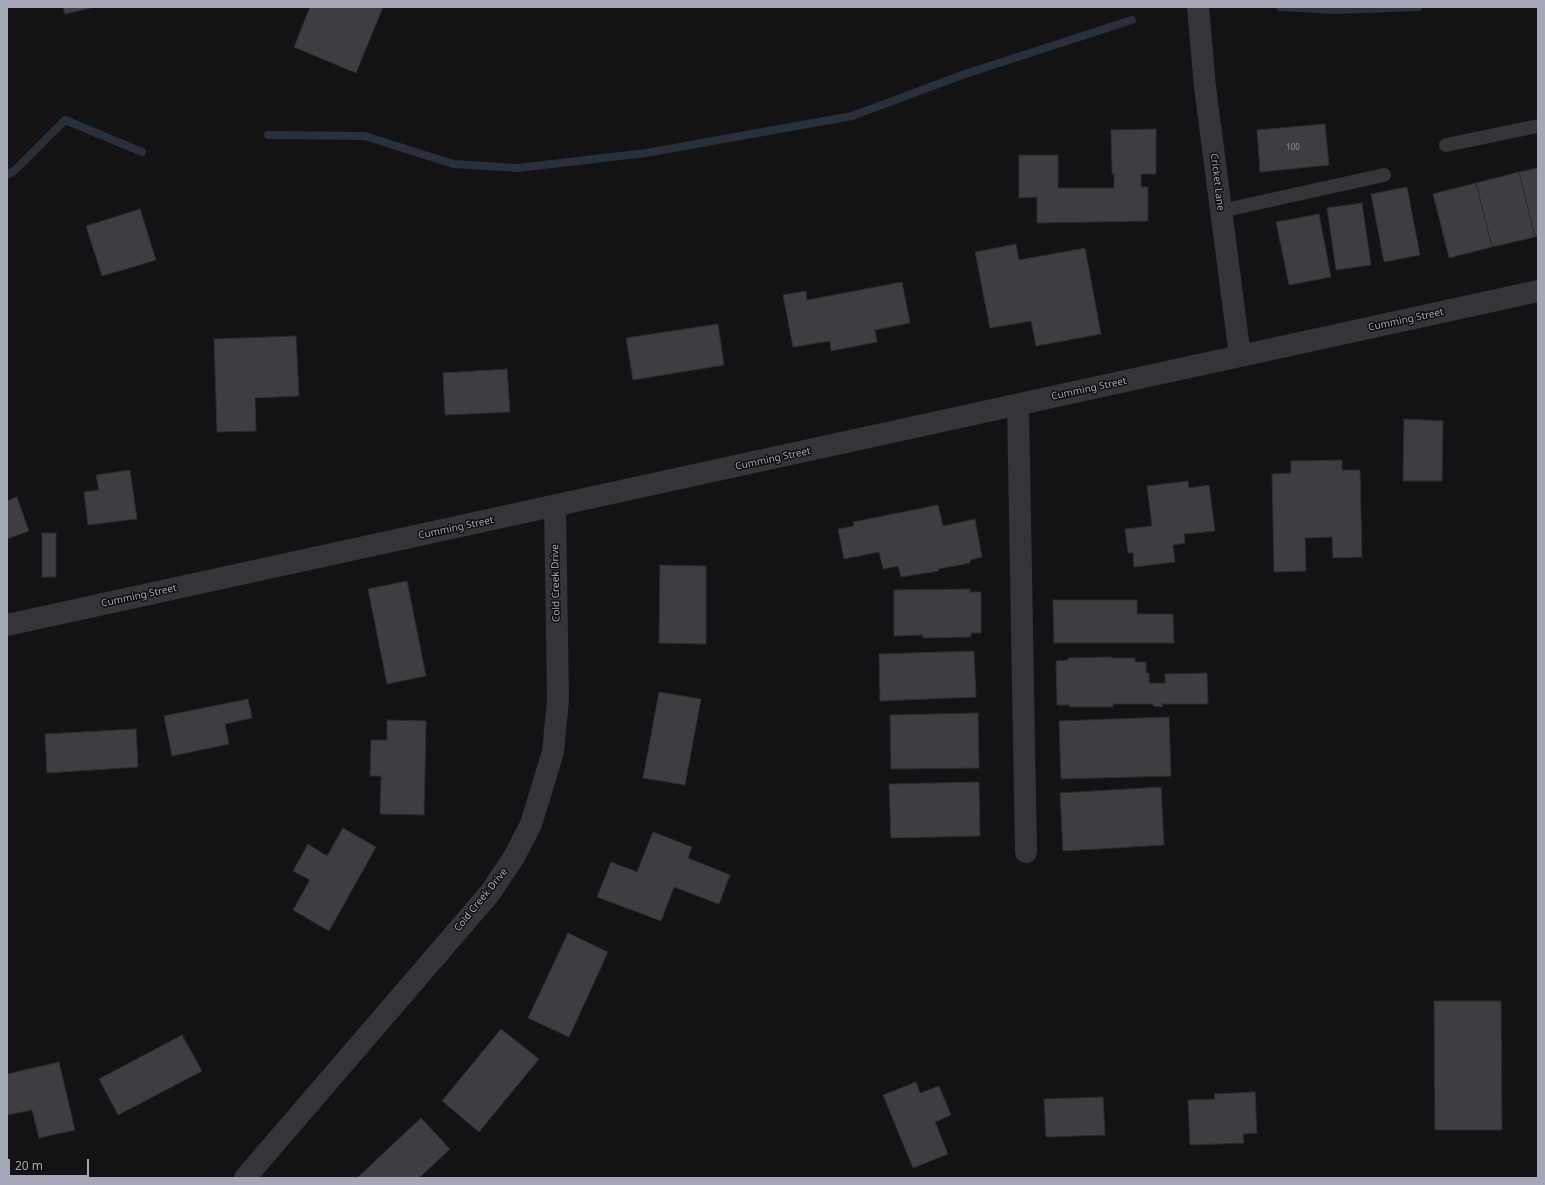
<!DOCTYPE html>
<style>
body{margin:0}
#map{position:relative;width:1545px;height:1185px;overflow:hidden;background:#131315;font-family:"Noto Sans",sans-serif}
canvas{display:block}
.frame{position:absolute;inset:0;border:8px solid #a4a7b6;pointer-events:none}
.scale{position:absolute;left:8px;top:1159px;width:81px;height:18px;box-sizing:border-box;border:2px solid #a4a7b6;border-top:0;padding-left:5px;font-size:12px;line-height:14px;white-space:nowrap;color:#a4a7b6;-webkit-text-stroke:3px #0e0e10;paint-order:stroke}
</style>
<div id="map">
<canvas width="1545" height="1185"></canvas>
<div class="frame"></div>
<div class="scale">20 m</div>
</div>
<script>
const ctx = document.querySelector('canvas').getContext('2d');
ctx.lineJoin = 'round';
const shape = rows => new Path2D(rows.map(r => 'M' + r).join(''));
function stroke(path, color, width, dash) { ctx.strokeStyle = color; ctx.lineWidth = width; ctx.lineCap = dash ? 'butt' : 'round'; ctx.setLineDash(dash || []); ctx.stroke(path); }
function fillPath(path, color) { ctx.fillStyle = color; ctx.fill(path, 'evenodd'); }
function write(font, color, halo, rows, align = 'center') {
  ctx.font = font + ' "Noto Sans",sans-serif'; ctx.lineWidth = 3; ctx.setLineDash([]); ctx.textBaseline = 'middle'; ctx.strokeStyle = halo; ctx.fillStyle = color; for (const [text, x, y, turn = 0] of rows) {
    ctx.save(); ctx.translate(x, y); ctx.rotate((+turn || 0) * Math.PI / 180); ctx.textAlign = isNaN(turn) ? turn : align; if (halo) ctx.strokeText(text, 0, 0); ctx.fillText(text, 0, 0); ctx.restore();
  }
}
const stream = shape([
 [1280,7,1334,10,1418,7],
 [268,135,365,136,453,164,518,168,646,153,852,116,965,74,1132,20],
 [7,175,14,171,65,120,142,152]
]);
const building = shape([
 [63,7,95,7,65,14,63,7],
 [310,7,383,7,356,73,294,47,310,7],
 [1325,124,1329,165,1260,172,1257,130,1325,124],
 [1156,129,1156,174,1141,174,1141,187,1148,187,1148,221,1037,223,1037,197,1019,198,1019,155,1058,155,1058,188,1114,188,1114,174,1112,174,1111,130,1156,129],
 [1538,168,1538,236,1535,237,1519,172,1538,168],
 [1519,172,1535,237,1492,247,1476,183,1519,172],
 [1476,183,1492,247,1449,258,1433,194,1476,183],
 [1407,187,1420,255,1384,262,1371,194,1407,187],
 [1362,203,1371,265,1336,270,1327,208,1362,203],
 [140,209,156,260,102,276,86,226,140,209],
 [1319,214,1331,277,1289,285,1276,222,1319,214],
 [1016,244,1019,260,1085,248,1101,334,1036,346,1031,321,990,328,975,252,1016,244],
 [902,282,910,323,875,330,877,342,831,351,830,341,793,347,783,295,806,291,807,300,902,282],
 [718,324,724,365,633,380,626,338,718,324],
 [296,336,299,396,255,398,256,431,217,432,214,339,296,336],
 [507,369,510,412,445,415,443,373,507,369],
 [1404,419,1443,421,1442,481,1403,481,1404,419],
 [1342,460,1342,470,1360,470,1362,557,1333,558,1332,537,1305,538,1306,571,1274,572,1272,474,1291,473,1291,461,1342,460],
 [130,470,137,519,88,525,84,492,99,490,96,475,130,470],
 [1188,481,1189,488,1209,485,1215,531,1184,534,1185,543,1173,545,1175,562,1134,567,1133,553,1128,553,1125,529,1152,526,1147,486,1188,481],
 [17,497,29,531,7,539,7,501,17,497],
 [938,505,943,526,975,519,982,557,970,560,970,563,938,569,939,571,901,577,898,566,883,569,879,552,844,559,838,529,854,526,853,522,938,505],
 [42,533,56,533,56,577,42,577,42,533],
 [660,565,706,566,706,644,659,643,660,565],
 [407,581,426,676,387,684,368,589,407,581],
 [970,589,970,592,981,592,981,633,971,633,971,637,923,638,923,635,894,636,894,590,970,589],
 [1053,600,1137,600,1137,614,1173,614,1174,643,1054,643,1053,600],
 [974,651,976,697,880,701,879,654,974,651],
 [1111,657,1111,658,1135,658,1135,662,1146,662,1146,673,1149,673,1149,683,1165,683,1165,674,1207,673,1208,704,1162,704,1162,707,1153,706,1153,704,1113,704,1113,707,1069,707,1069,705,1057,705,1056,661,1068,660,1068,658,1111,657],
 [659,692,701,699,685,785,643,778,659,692],
 [248,699,252,718,225,724,229,744,172,756,164,716,248,699],
 [978,713,979,768,891,769,890,715,978,713],
 [1169,717,1171,776,1061,779,1059,721,1169,717],
 [387,720,426,721,424,815,380,814,381,776,370,776,371,740,387,740,387,720],
 [136,729,138,767,47,773,45,734,136,729],
 [979,782,980,836,891,838,889,784,979,782],
 [1161,787,1164,845,1063,851,1060,793,1161,787],
 [343,828,376,847,329,931,293,910,310,880,293,871,308,844,327,856,343,828],
 [653,832,692,847,688,858,730,875,719,904,674,887,661,921,597,897,611,862,637,872,653,832],
 [568,933,608,952,569,1037,528,1018,568,933],
 [1434,1001,1501,1001,1502,1130,1435,1130,1434,1001],
 [501,1029,539,1059,479,1132,442,1101,501,1029],
 [182,1035,202,1071,118,1115,99,1079,182,1035],
 [59,1062,75,1130,39,1138,32,1110,7,1115,7,1074,59,1062],
 [916,1082,920,1093,939,1086,951,1115,935,1122,948,1154,913,1168,883,1095,916,1082],
 [1255,1092,1257,1133,1243,1134,1244,1143,1190,1145,1188,1100,1215,1099,1214,1094,1255,1092],
 [1103,1097,1105,1135,1046,1137,1044,1099,1103,1097],
 [421,1118,450,1149,419,1178,357,1178,421,1118]
]);
const lane = shape([
 [1446,145,1538,126],
 [1221,211,1384,175]
]);
const street = shape([
 [1198,7,1205,87,1240,356],
 [1018,405,1026,852],
 [7,625,1538,291],
 [245,1178,490,893,514,857,531,824,553,752,558,699,555,506]
]);
const numberNames = [
 ["100",1293,148]
];
const streetNames = [
 ["Cricket Lane",1217,182,83],
 ["Cumming Street",1406,320,-12],
 ["Cumming Street",1089,389,-12],
 ["Cumming Street",773,459,-12],
 ["Cumming Street",456,528,-12],
 ["Cold Creek Drive",556,583,-91],
 ["Cumming Street",139,596,-12],
 ["Cold Creek Drive",481,900,-51]
];
stroke(stream, '#293039', 8);
fillPath(building, '#3d3d42');
stroke(building, '#2d2d31', 1);
stroke(lane, '#34343a', 14);
stroke(street, '#34343a', 22);
write('8px', '#8a8c99', null, numberNames);
write('10px', '#a4a7b6', '#0e0e10', streetNames);
</script>
